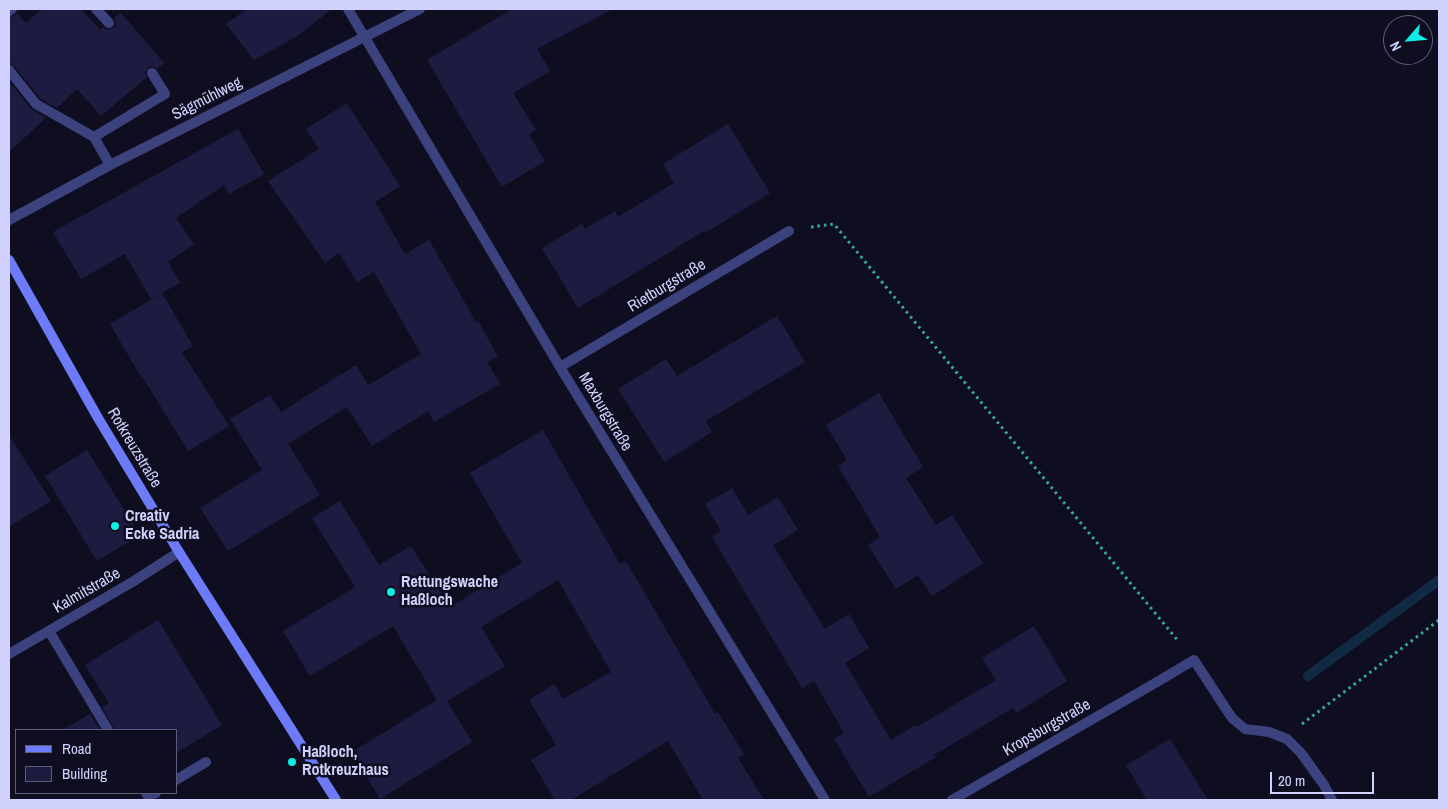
<!DOCTYPE html>
<meta charset="utf-8">
<style>
body{margin:0}
#map{position:relative;width:1448px;height:809px;overflow:hidden;background:#0f0e21;font-family:"Archivo Narrow",sans-serif}
canvas{display:block}
.frame{position:absolute;inset:0;border:10px solid #d1d1fd;pointer-events:none}
.legend{position:absolute;left:15px;top:729px;width:162px;height:65px;box-sizing:border-box;background:#0f0e21;border:1px solid #5d5c79;margin:0;padding:6px 9px;list-style:none;font-size:15px;color:#d1d1fd}
.legend li{display:flex;align-items:center;gap:10px;height:25px}
.legend b{width:25px;border:1px solid #5d5c79}
.north{position:absolute;left:1383px;top:15px;width:50px;height:50px;box-sizing:border-box;background:#0f0e21;border:1px solid #5d5c79;border-radius:50%;rotate:243deg;font-size:14px;font-weight:700;line-height:20px;text-align:center;color:#d1d1fd}
.north::after{content:'';display:block;margin:auto;width:18px;height:22px;background:#0ceee8;clip-path:polygon(50% 0,100% 100%,50% 72%,0 100%)}
.scale{position:absolute;left:1270px;top:772px;width:104px;height:22px;box-sizing:border-box;border:2px solid #d1d1fd;border-top:0;padding-left:6px;font-size:15px;line-height:18px;white-space:nowrap;color:#d1d1fd;-webkit-text-stroke:4px #0f0e21;paint-order:stroke}
</style>
<div id="map">
<canvas width="1448" height="809"></canvas>
<div class="frame"></div>
<ul class="legend">
<li><b style="height:6px;background:#6d7bf8"></b>Road</li>
<li><b style="height:14px;background:#1e1b41"></b>Building</li>
</ul>
<div class="north">N</div>
<div class="scale">20 m</div>
</div>
<script>
const ctx = document.querySelector('canvas').getContext('2d');
ctx.lineJoin = 'round';
const shape = rows => new Path2D(rows.map(r => 'M' + r).join(''));
function stroke(path, color, width, dash) { ctx.strokeStyle = color; ctx.lineWidth = width; ctx.lineCap = dash ? 'butt' : 'round'; ctx.setLineDash(dash || []); ctx.stroke(path); }
function fillPath(path, color) { ctx.fillStyle = color; ctx.fill(path, 'evenodd'); }
function write(font, color, halo, rows, align = 'center') {
  ctx.font = font + ' "Archivo Narrow",sans-serif'; ctx.lineWidth = 5; ctx.setLineDash([]); ctx.textBaseline = 'middle'; ctx.strokeStyle = halo; ctx.fillStyle = color; for (const [text, x, y, turn = 0] of rows) {
    ctx.save(); ctx.translate(x, y); ctx.rotate((+turn || 0) * Math.PI / 180); ctx.textAlign = isNaN(turn) ? turn : align; if (halo) ctx.strokeText(text, 0, 0); ctx.fillText(text, 0, 0); ctx.restore();
  }
}
const stream = shape([
 [1308,676,1439,580]
]);
const building = shape([
 [42,9,81,9,100,30,103,27,107,30,113,28,116,25,114,18,121,13,164,63,157,69,152,66,148,67,145,73,147,77,101,116,77,89,57,108,41,99,14,66,9,63,9,18,17,13,26,23],
 [247,9,332,9,296,37,254,60,226,24],
 [512,9,613,9,537,49,550,71,513,93,536,130,529,135,545,161,502,187,427,60],
 [9,81,31,109,46,118,9,152],
 [347,103,400,186,375,202,405,254,429,240,476,322,478,321,498,356,487,362,500,384,434,422,428,411,372,446,347,407,288,444,320,495,228,551,200,508,262,470,230,419,270,395,281,412,356,365,368,385,421,354,374,272,357,282,339,253,325,263,268,181,319,149,306,129],
 [728,124,770,193,705,233,704,231,578,308,542,248,582,224,585,229,615,211,618,217,674,183,663,164],
 [238,129,264,174,229,194,224,185,176,218,194,244,168,262,180,283,162,293,193,346,182,352,229,426,188,451,142,376,141,377,110,324,161,294,151,299,125,254,81,279,53,232],
 [777,316,805,362,706,421,712,432,664,462,618,389,666,359,677,376],
 [879,393,923,467,906,478,936,525,952,515,983,563,932,596,918,575,896,589,868,545,880,537,838,466,847,460,826,425],
 [543,430,620,564,626,561,715,714,718,712,744,754,738,758,764,800,703,800,668,741,571,800,555,800,531,760,556,745,529,700,554,684,563,699,611,672,558,580,481,627,505,666,447,701,472,742,380,799,352,752,437,700,393,626,310,676,283,631,355,587,312,518,340,501,379,565,411,546,450,607,522,563,470,473],
 [9,435,51,501,9,527],
 [87,450,140,535,97,561,45,476],
 [732,488,748,515,778,497,798,530,773,545,825,629,849,614,869,648,845,663,891,740,916,725,917,727,996,680,982,658,1034,626,1067,681,1016,713,1013,708,934,755,936,757,869,797,834,739,844,733,814,681,802,688,712,537,721,531,705,504],
 [158,620,222,725,176,753,176,730,115,730,102,707,109,703,85,665],
 [90,714,100,730,62,730],
 [1170,739,1208,800,1147,800,1126,765]
]);
const path = shape([
 [811,227,834,224,1179,642],
 [1302,724,1439,620]
]);
const lane = shape([
 [96,9,109,23],
 [9,11,12,9],
 [9,70,36,104,94,137,110,165],
 [94,137,165,94,152,73],
 [49,631,108,730],
 [1157,682,1194,660,1232,718,1245,729,1269,732,1287,739,1301,753,1324,785,1332,800],
 [176,780,206,762],
 [146,793,147,795,156,793]
]);
const street = shape([
 [348,9,560,367,825,800],
 [9,220,110,165,420,9],
 [560,367,789,231],
 [9,654,134,581,179,552],
 [952,800,1157,682]
]);
const secondary = shape([
 [9,260,98,418,179,552,336,800]
]);
const markers = [
 [115,526,5,"#0ceee8"],
 [391,592,5,"#0ceee8"],
 [292,762,5,"#0ceee8"]
];
const streetNames = [
 ["Sägmühlweg",207,99,-27],
 ["Rietburgstraße",667,286,-31],
 ["Maxburgstraße",605,412,59],
 ["Rotkreuzstraße",134,448,59],
 ["Kalmitstraße",87,591,-30],
 ["Kropsburgstraße",1047,728,-30]
];
const poiNames = [
 ["Creativ",125,517],
 ["Ecke Sadria",125,535],
 ["Rettungswache",401,583],
 ["Haßloch",401,601],
 ["Haßloch,",302,753],
 ["Rotkreuzhaus",302,771]
];
stroke(stream, '#102a44', 10);
fillPath(building, '#1e1b41');
stroke(path, '#34ad97', 3, [2.5, 4]);
stroke(lane, '#3c427e', 10);
stroke(street, '#3c427e', 10);
stroke(secondary, '#6d7bf8', 10);
for (const [x, y, r, color] of markers) { const dot = new Path2D(); dot.arc(x, y, r, 0, 2 * Math.PI); ctx.fillStyle = color; ctx.fill(dot); stroke(dot, '#0f0e21', 2); }
write('16px', '#d1d1fd', '#0f0e21', streetNames);
write('bold 16px', '#d1d1fd', '#0f0e21', poiNames, 'left');
</script>
